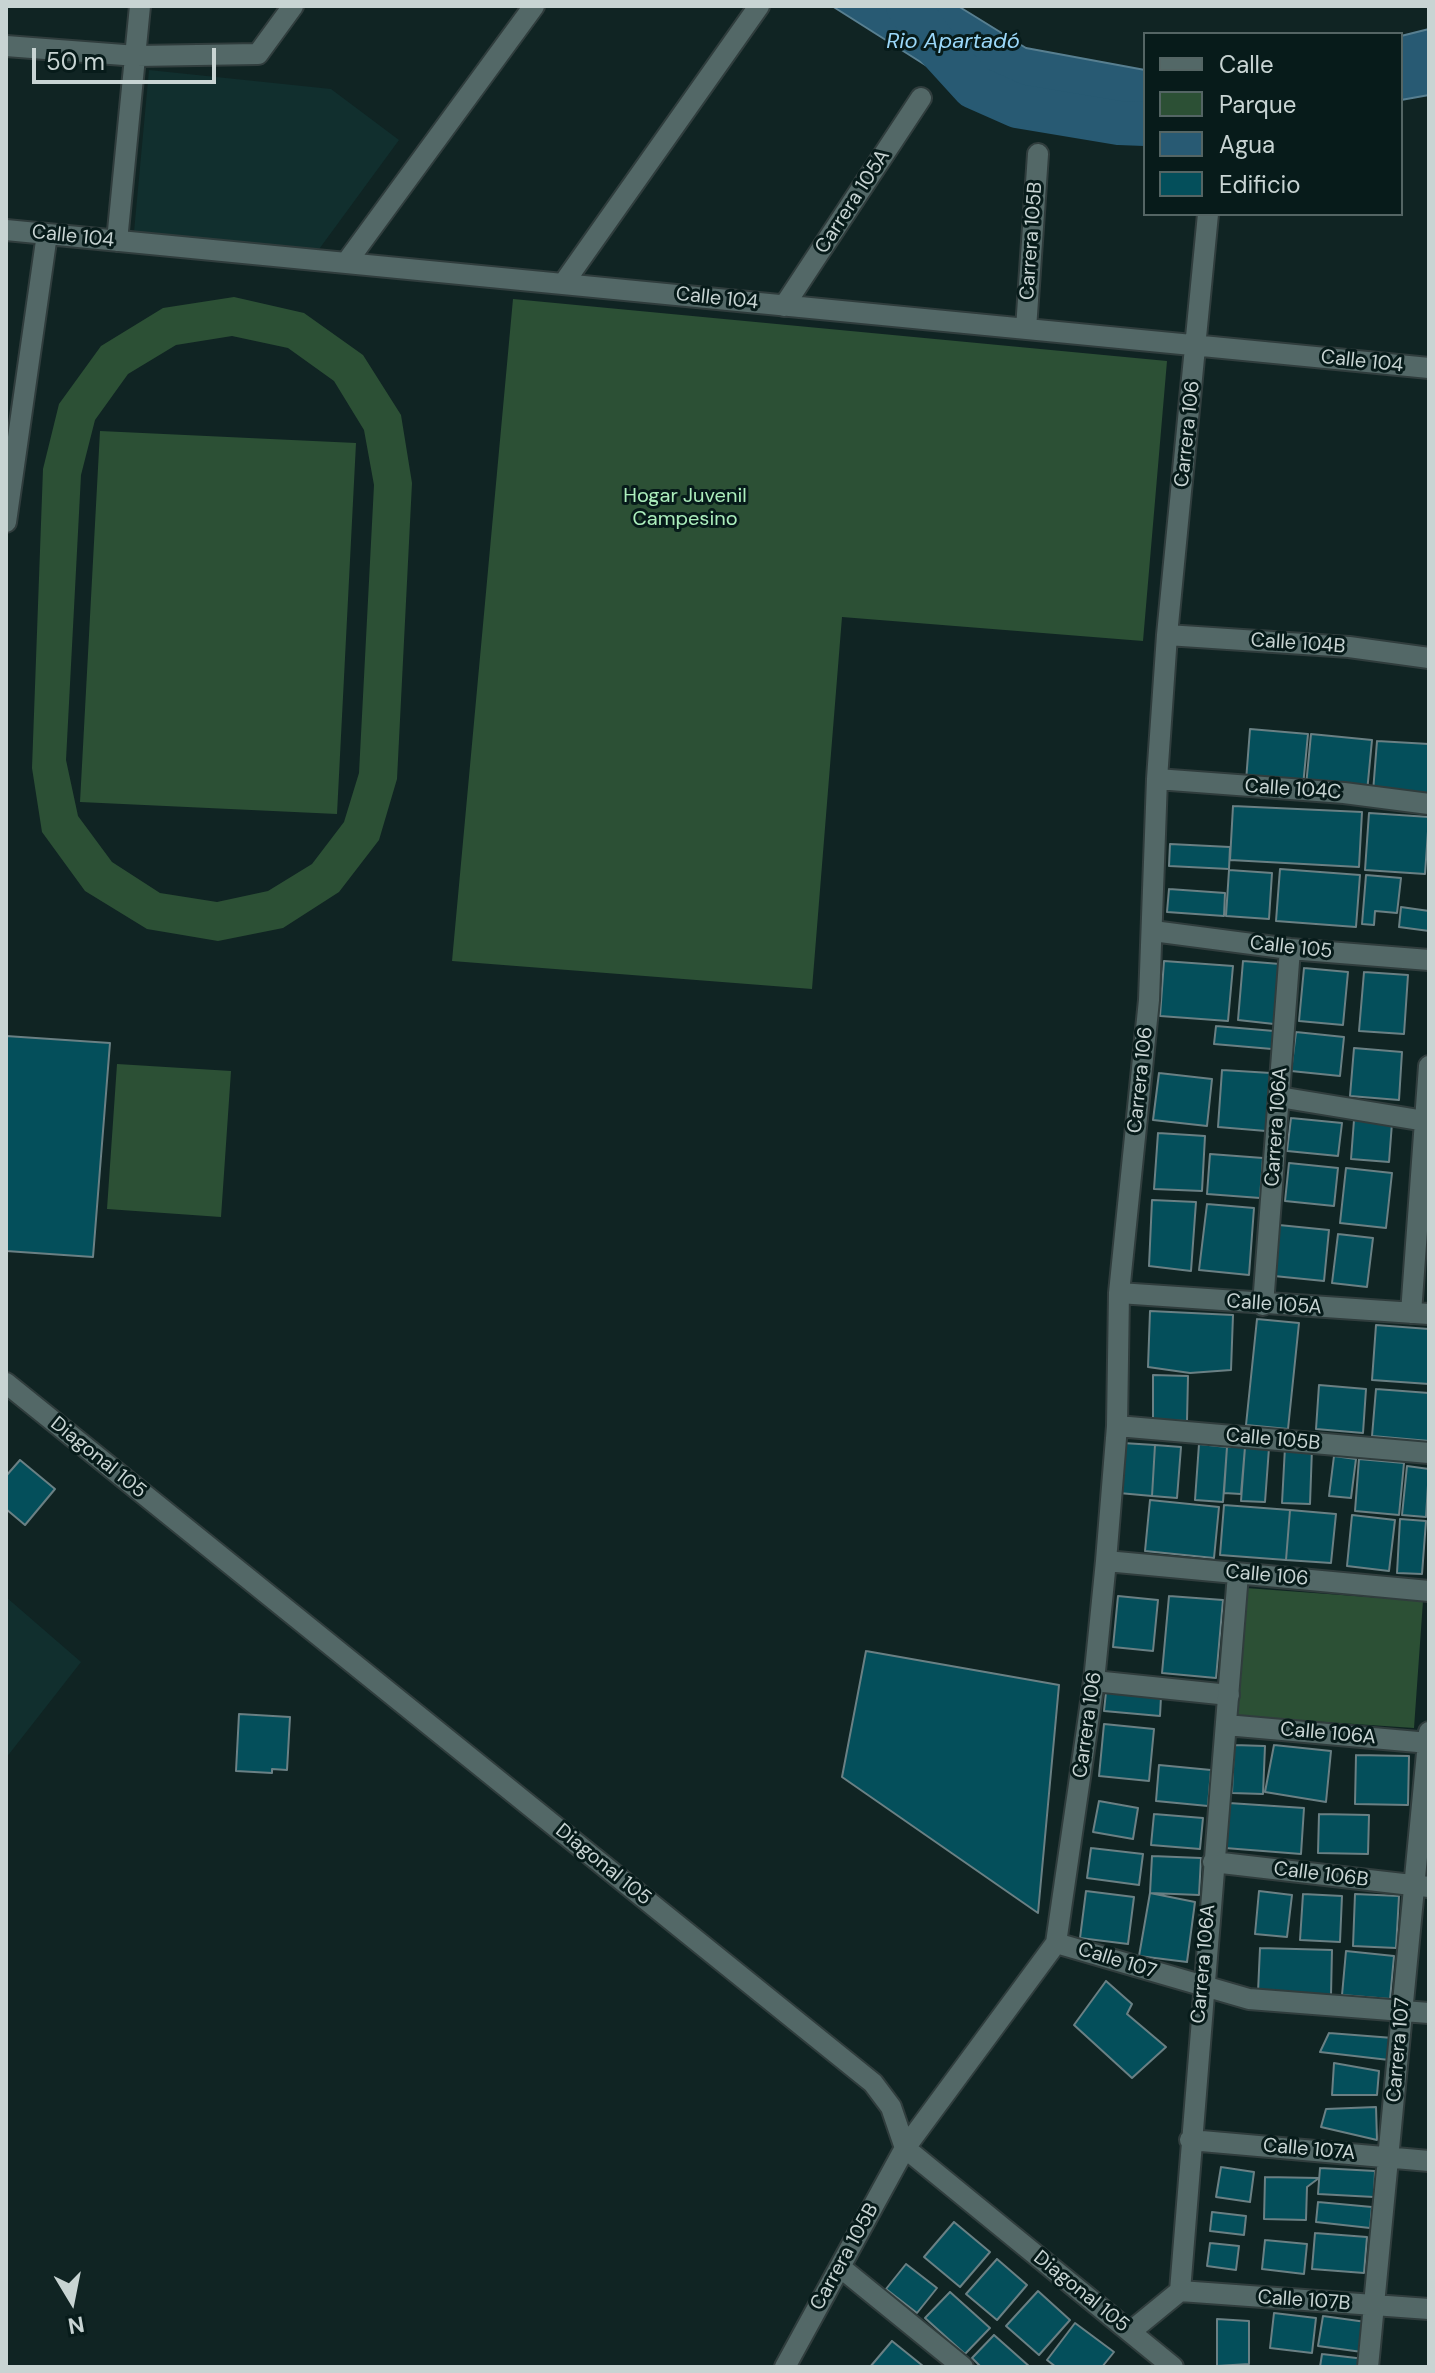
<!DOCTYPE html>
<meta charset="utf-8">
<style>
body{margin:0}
#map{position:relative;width:1435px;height:2373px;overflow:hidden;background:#102423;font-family:"DM Sans",sans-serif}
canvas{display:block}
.frame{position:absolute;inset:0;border:8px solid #c8d4d3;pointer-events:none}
.legend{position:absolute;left:1143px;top:32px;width:260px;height:184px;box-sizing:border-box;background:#071b1a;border:2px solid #546564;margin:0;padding:10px 14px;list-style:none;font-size:24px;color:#c8d4d3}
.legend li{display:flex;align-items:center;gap:16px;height:40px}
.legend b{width:40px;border:2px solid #546564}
.north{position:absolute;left:32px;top:2261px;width:80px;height:80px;-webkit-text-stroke:6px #071b1a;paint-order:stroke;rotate:170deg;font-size:22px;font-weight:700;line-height:32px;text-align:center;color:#c8d4d3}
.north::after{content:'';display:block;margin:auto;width:28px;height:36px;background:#c8d4d3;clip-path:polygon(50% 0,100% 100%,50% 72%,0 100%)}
.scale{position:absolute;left:32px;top:48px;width:184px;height:36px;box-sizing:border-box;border:4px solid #c8d4d3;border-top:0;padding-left:10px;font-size:24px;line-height:28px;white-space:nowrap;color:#c8d4d3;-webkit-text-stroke:6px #071b1a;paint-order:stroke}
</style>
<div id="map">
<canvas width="1435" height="2373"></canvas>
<div class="frame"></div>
<ul class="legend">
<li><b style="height:10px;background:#536867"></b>Calle</li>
<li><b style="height:22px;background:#2c5035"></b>Parque</li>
<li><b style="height:22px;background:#285a73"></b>Agua</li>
<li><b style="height:22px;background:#044f5b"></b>Edificio</li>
</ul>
<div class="north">N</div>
<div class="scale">50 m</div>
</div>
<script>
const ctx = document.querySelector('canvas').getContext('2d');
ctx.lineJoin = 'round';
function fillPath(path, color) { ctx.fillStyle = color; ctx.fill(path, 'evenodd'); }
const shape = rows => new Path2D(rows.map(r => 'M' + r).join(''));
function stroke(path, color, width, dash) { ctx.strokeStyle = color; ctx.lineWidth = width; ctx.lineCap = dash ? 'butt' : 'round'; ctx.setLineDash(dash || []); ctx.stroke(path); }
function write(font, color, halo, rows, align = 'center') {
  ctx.font = font + ' "DM Sans",sans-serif'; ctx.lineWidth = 6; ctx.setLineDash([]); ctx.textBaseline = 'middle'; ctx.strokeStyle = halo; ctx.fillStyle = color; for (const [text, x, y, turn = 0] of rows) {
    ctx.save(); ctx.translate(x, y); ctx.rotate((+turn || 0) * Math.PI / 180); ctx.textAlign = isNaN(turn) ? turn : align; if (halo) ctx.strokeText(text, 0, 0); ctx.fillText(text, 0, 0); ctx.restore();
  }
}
const built = shape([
 [149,70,331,89,399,140,317,252,134,232],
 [6,1597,81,1662,6,1758]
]);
const green = shape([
 [234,297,304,313,363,355,401,415,412,483,397,779,379,840,339,892,283,928,218,941,147,929,85,891,42,832,32,768,43,469,59,404,101,346,163,308],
 [232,336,288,348,334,381,364,430,374,485,359,773,344,822,312,864,268,891,217,902,160,893,112,862,78,816,66,760,81,475,95,420,128,374,176,345],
 [513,299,1167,361,1143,641,842,617,812,989,452,961],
 [100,431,356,443,337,814,80,802],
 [117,1064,231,1071,221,1217,107,1209],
 [1246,1588,1423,1601,1414,1728,1237,1716]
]);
const water = shape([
 [832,6,958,6,1026,48,1145,70,1145,125,1046,114,949,80,832,6],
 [1429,29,1429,95,1401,100,1401,36,1429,29]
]);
const river = shape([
 [908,6,933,42,974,87,1017,106,1119,123,1145,124]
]);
const building = shape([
 [1250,729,1308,734,1303,786,1246,781,1250,729],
 [1311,734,1372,740,1367,792,1306,786,1311,734],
 [1377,741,1429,744,1429,795,1373,792,1377,741],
 [1233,806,1362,812,1359,867,1230,860,1233,806],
 [1369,813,1429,817,1425,874,1365,870,1369,813],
 [1170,844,1230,847,1229,869,1169,866,1170,844],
 [1280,869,1360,875,1356,927,1276,921,1280,869],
 [1229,870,1272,873,1269,919,1226,916,1229,870],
 [1366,875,1401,878,1397,913,1375,911,1374,925,1362,924,1366,875],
 [1169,889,1225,893,1224,916,1167,912,1169,889],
 [1401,907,1429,911,1429,931,1399,927,1401,907],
 [1164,961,1233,966,1228,1021,1160,1016,1164,961],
 [1243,961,1280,964,1274,1024,1238,1020,1243,961],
 [1304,968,1348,972,1343,1025,1299,1021,1304,968],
 [1364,972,1408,975,1404,1034,1359,1031,1364,972],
 [1216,1026,1274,1031,1272,1049,1214,1044,1216,1026],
 [1296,1032,1344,1037,1340,1076,1291,1071,1296,1032],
 [6,1036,110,1043,93,1257,6,1251,6,1036],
 [1354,1048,1402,1052,1399,1100,1350,1096,1354,1048],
 [1222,1070,1271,1073,1266,1131,1218,1127,1222,1070],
 [1159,1073,1212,1079,1207,1126,1153,1120,1159,1073],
 [1291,1118,1342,1123,1338,1156,1287,1151,1291,1118],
 [1354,1120,1392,1123,1389,1162,1351,1159,1354,1120],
 [1158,1133,1205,1136,1202,1191,1154,1189,1158,1133],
 [1210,1154,1263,1158,1260,1198,1207,1194,1210,1154],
 [1289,1163,1338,1168,1334,1206,1285,1201,1289,1163],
 [1346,1168,1392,1173,1386,1228,1340,1223,1346,1168],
 [1152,1200,1196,1202,1191,1271,1149,1266,1152,1200],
 [1207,1204,1254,1208,1249,1275,1199,1270,1207,1204],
 [1279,1225,1329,1230,1324,1281,1274,1276,1279,1225],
 [1338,1234,1373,1238,1367,1287,1332,1283,1338,1234],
 [1150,1311,1233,1315,1231,1370,1190,1373,1148,1367,1150,1311],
 [1257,1319,1299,1323,1288,1429,1246,1425,1257,1319],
 [1376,1325,1429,1329,1429,1384,1372,1380,1376,1325],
 [1153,1375,1188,1376,1187,1421,1153,1420,1153,1375],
 [1319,1385,1366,1389,1363,1433,1316,1429,1319,1385],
 [1376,1389,1429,1393,1429,1441,1372,1436,1376,1389],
 [1123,1443,1155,1445,1152,1496,1119,1493,1123,1443],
 [1199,1444,1227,1447,1223,1502,1195,1500,1199,1444],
 [1155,1445,1181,1447,1177,1498,1152,1496,1155,1445],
 [1227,1447,1245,1447,1241,1494,1224,1493,1227,1447],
 [1245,1447,1269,1448,1265,1502,1241,1501,1245,1447],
 [1285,1447,1312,1448,1310,1504,1282,1503,1285,1447],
 [1334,1456,1356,1459,1351,1498,1329,1496,1334,1456],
 [1359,1459,1404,1463,1399,1515,1355,1511,1359,1459],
 [20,1460,55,1489,25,1525,6,1509,6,1476,20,1460],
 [1407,1466,1429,1469,1426,1517,1402,1515,1407,1466],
 [1150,1500,1219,1507,1214,1558,1145,1551,1150,1500],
 [1224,1505,1290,1510,1286,1560,1220,1555,1224,1505],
 [1290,1510,1336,1514,1331,1563,1286,1560,1290,1510],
 [1352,1515,1395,1520,1389,1571,1347,1566,1352,1515],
 [1400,1519,1426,1521,1422,1574,1397,1573,1400,1519],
 [1118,1596,1158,1600,1153,1651,1113,1647,1118,1596],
 [1169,1596,1223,1600,1216,1678,1162,1673,1169,1596],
 [866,1651,1059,1685,1038,1913,842,1777,866,1651],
 [1106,1692,1161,1697,1160,1716,1104,1711,1106,1692],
 [239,1714,290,1717,287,1770,272,1769,272,1773,236,1771,239,1714],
 [1104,1724,1154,1729,1149,1781,1099,1776,1104,1724],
 [1234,1745,1265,1746,1263,1794,1232,1793,1234,1745],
 [1274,1745,1331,1751,1326,1802,1265,1792,1274,1745],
 [1356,1755,1409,1756,1408,1805,1355,1804,1356,1755],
 [1159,1765,1211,1770,1208,1806,1156,1801,1159,1765],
 [1099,1801,1138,1808,1133,1839,1093,1832,1099,1801],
 [1229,1803,1304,1808,1301,1854,1225,1848,1229,1803],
 [1154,1814,1203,1818,1200,1849,1151,1845,1154,1814],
 [1319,1814,1369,1815,1368,1854,1318,1853,1319,1814],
 [1091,1848,1143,1854,1139,1885,1087,1878,1091,1848],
 [1152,1856,1201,1858,1199,1895,1150,1893,1152,1856],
 [1086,1891,1134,1897,1128,1944,1080,1938,1086,1891],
 [1259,1891,1292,1895,1287,1937,1255,1934,1259,1891],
 [1150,1893,1195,1902,1187,1962,1139,1956,1150,1893],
 [1303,1894,1342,1896,1340,1942,1300,1940,1303,1894],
 [1355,1894,1399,1896,1396,1948,1353,1946,1355,1894],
 [1260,1948,1332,1950,1331,1995,1258,1992,1260,1948],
 [1346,1951,1394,1956,1390,1999,1342,1995,1346,1951],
 [1106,1981,1132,2004,1127,2014,1166,2047,1132,2078,1074,2025,1106,1981],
 [1329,2033,1393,2038,1389,2060,1320,2052,1329,2033],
 [1334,2063,1379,2071,1377,2095,1332,2095,1334,2063],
 [1376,2107,1377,2140,1321,2127,1326,2109,1376,2107],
 [1221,2167,1254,2172,1250,2202,1216,2197,1221,2167],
 [1320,2168,1375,2171,1374,2197,1318,2194,1320,2168],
 [1265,2177,1319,2178,1307,2187,1306,2220,1264,2219,1265,2177],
 [1318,2202,1372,2207,1370,2228,1316,2222,1318,2202],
 [1212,2212,1246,2216,1244,2235,1210,2231,1212,2212],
 [954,2222,990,2252,960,2287,924,2257,954,2222],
 [1315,2233,1367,2237,1364,2273,1312,2269,1315,2233],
 [1265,2240,1307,2244,1304,2274,1262,2269,1265,2240],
 [1210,2243,1239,2246,1236,2270,1207,2266,1210,2243],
 [997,2259,1027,2285,997,2320,966,2294,997,2259],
 [906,2264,937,2288,917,2313,886,2289,906,2264],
 [1038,2291,1070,2320,1039,2355,1006,2326,1038,2291],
 [950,2292,990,2328,965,2354,925,2318,950,2292],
 [1274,2313,1316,2318,1312,2353,1270,2348,1274,2313],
 [1323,2316,1366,2322,1362,2352,1318,2346,1323,2316],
 [1217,2319,1249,2321,1249,2364,1217,2366,1217,2319],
 [1075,2323,1114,2352,1102,2367,1056,2367,1047,2360,1075,2323],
 [994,2335,1030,2367,981,2367,972,2358,994,2335],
 [892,2341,923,2366,923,2367,870,2367,892,2341],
 [1322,2354,1365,2359,1364,2367,1320,2367,1322,2354]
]);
const pedestrian = shape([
 [1094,1681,1229,1695]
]);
const minor = shape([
 [6,46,137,56,258,54,293,6],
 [6,230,1429,368],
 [117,241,140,6],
 [346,263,534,6],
 [563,284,759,6],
 [784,306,921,98],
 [1026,329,1038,154],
 [6,522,47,234],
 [1167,635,1349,647,1429,658],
 [1157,779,1344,793,1429,804],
 [1153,931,1290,949,1429,960],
 [1279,1097,1425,1121],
 [1119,1293,1429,1314],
 [1263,1305,1290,949],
 [1411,1313,1429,1066],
 [6,1383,873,2083,891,2107,905,2148,1173,2367],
 [1117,1426,1429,1453],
 [1106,1561,1429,1591],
 [1226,1725,1429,1743],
 [1213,1862,1429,1887],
 [1056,1943,1249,1999,1429,2013],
 [1190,2140,1429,2161],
 [840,2267,963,2367],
 [1180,2291,1429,2309],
 [1130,2332,1180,2291,1238,1574],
 [785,2367,905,2148,1056,1943,1094,1681,1106,1561,1117,1426,1119,1293,1149,1000,1157,779,1167,635,1208,214],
 [1368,2367,1429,1732]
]);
const streetNames = [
 ["Carrera 105A",853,202,-57],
 ["Calle 104",73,237,6],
 ["Carrera 105B",1032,241,-86],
 ["Calle 104",717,299,6],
 ["Calle 104",1362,362,6],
 ["Carrera 106",1188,434,-84],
 ["Calle 104B",1298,644,4],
 ["Calle 104C",1293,790,4],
 ["Calle 105",1291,948,6],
 ["Carrera 106",1141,1080,-84],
 ["Carrera 106A",1277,1127,-86],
 ["Calle 105A",1274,1305,4],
 ["Calle 105B",1273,1440,5],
 ["Diagonal 105",98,1458,39],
 ["Calle 106",1267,1576,5],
 ["Carrera 106",1088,1725,-82],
 ["Calle 106A",1328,1734,5],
 ["Diagonal 105",603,1865,39],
 ["Calle 106B",1321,1875,7],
 ["Calle 107",1117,1961,17],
 ["Carrera 106A",1204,1964,-85],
 ["Carrera 107",1399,2050,-85],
 ["Calle 107A",1309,2150,5],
 ["Carrera 105B",845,2257,-61],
 ["Diagonal 105",1081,2292,39],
 ["Calle 107B",1304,2301,4]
];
const parkNames = [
 ["Hogar Juvenil",685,497],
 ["Campesino",685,520]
];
const waterNames = [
 ["Rio Apartadó",953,42]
];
fillPath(built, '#112f2e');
fillPath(green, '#2c5035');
fillPath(water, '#285a73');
stroke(water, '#587f90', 2);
stroke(river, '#285a73', 44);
fillPath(building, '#044f5b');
stroke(building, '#6a8084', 2);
stroke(pedestrian, '#303d3d', 24);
stroke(minor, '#303d3d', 24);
stroke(pedestrian, '#536867', 20);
stroke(minor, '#536867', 20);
write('20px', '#c8d4d3', '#071b1a', streetNames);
write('20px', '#aceebc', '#071b1a', parkNames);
write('italic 22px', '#9bd8f9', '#071b1a', waterNames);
</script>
